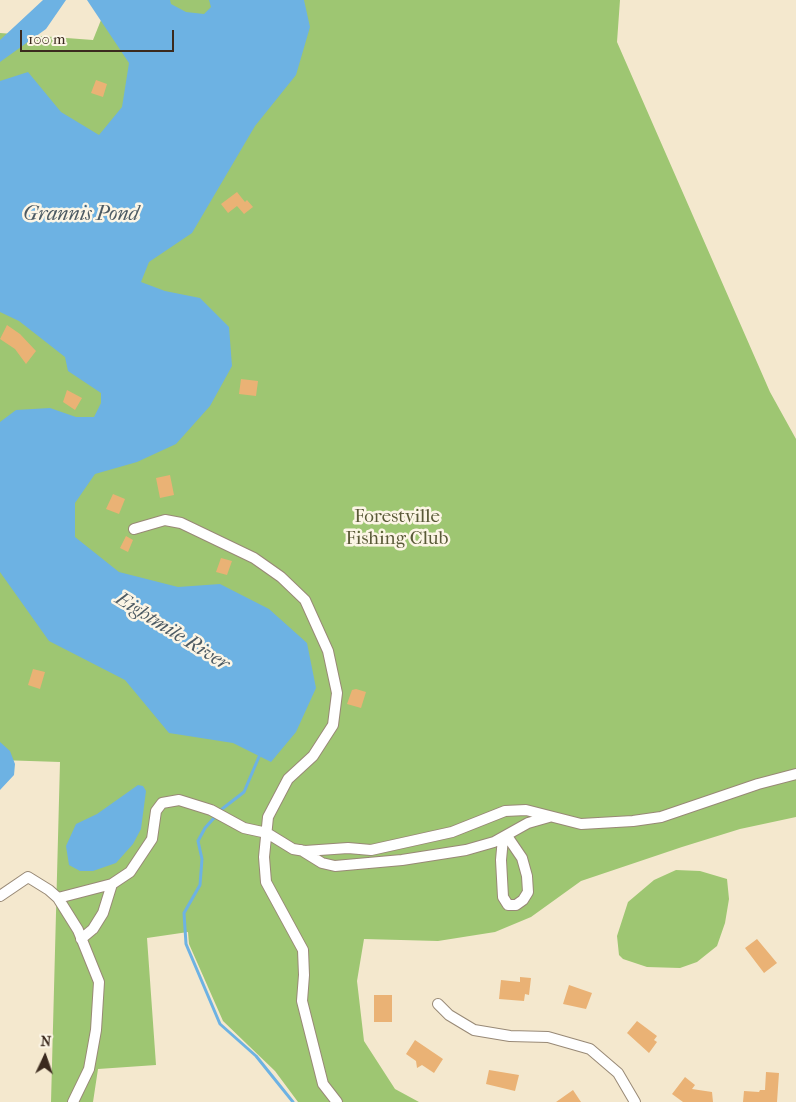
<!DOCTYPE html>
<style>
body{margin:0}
#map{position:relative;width:796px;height:1102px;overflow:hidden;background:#f4e8ce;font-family:"IM FELL French Canon",serif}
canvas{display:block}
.north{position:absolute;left:20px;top:1032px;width:50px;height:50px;-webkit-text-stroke:4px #fcf5e5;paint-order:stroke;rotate:3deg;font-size:14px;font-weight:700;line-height:20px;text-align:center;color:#3b2a1e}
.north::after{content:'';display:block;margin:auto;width:18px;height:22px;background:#3b2a1e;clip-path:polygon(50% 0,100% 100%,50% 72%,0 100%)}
.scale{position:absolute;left:20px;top:30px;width:154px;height:22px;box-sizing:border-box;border:2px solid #3b2a1e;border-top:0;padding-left:6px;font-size:15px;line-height:18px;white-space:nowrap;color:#3b2a1e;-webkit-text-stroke:4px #fcf5e5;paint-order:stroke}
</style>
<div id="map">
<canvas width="796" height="1102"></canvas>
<div class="north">N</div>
<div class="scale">100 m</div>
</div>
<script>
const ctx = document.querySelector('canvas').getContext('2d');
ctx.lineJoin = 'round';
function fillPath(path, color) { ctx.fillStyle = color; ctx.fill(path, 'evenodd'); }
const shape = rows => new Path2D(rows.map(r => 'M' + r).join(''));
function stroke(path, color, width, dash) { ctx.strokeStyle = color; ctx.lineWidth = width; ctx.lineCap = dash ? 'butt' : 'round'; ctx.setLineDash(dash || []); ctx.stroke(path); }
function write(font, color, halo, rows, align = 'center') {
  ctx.font = font + ' "IM FELL French Canon",serif'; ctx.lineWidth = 5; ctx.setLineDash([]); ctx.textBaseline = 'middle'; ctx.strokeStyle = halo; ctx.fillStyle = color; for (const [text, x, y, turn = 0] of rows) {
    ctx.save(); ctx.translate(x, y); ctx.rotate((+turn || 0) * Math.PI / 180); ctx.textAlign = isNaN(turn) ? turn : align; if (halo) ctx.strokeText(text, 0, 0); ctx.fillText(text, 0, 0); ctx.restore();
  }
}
const green = shape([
 [109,0,620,0,617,42,770,392,796,439,796,817,740,829,682,847,581,881,531,917,495,932,438,941,364,939,357,981,364,1041,395,1089,419,1102,298,1102,275,1071,223,1021,189,944,188,932,147,938,156,1065,98,1069,93,1102,51,1102,60,762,0,760,0,33,93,40],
 [676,870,700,871,727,879,729,899,725,923,717,946,697,962,680,968,647,967,623,959,619,955,617,936,628,902,654,880]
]);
const water = shape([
 [43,0,66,0,46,29,0,62,0,40],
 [87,0,170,0,171,4,186,12,204,14,211,7,209,0,304,0,310,27,296,75,255,126,192,233,149,262,141,282,165,291,200,298,229,327,232,366,210,406,176,444,137,462,95,474,75,503,75,537,119,572,178,587,220,584,269,609,307,643,316,688,296,732,271,762,233,743,169,733,125,680,49,641,0,572,0,422,16,410,50,408,76,417,94,417,101,403,101,393,68,371,65,357,19,321,0,312,0,81,28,72,61,112,99,135,122,107,129,63],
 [0,742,10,751,15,764,14,775,0,790],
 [138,785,143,786,146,791,141,829,133,844,116,863,93,871,80,871,69,865,66,846,76,824,97,814]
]);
const stream = shape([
 [261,752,244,792,222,809,205,828,198,841,202,859,200,885,184,913,186,944,220,1024,256,1056,293,1102]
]);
const building = shape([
 [96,80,107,84,103,97,91,93],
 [237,192,245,202,247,200,253,207,244,214,237,206,228,213,221,204],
 [7,325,20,334,36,351,26,364,15,349,0,339],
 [241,379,258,381,256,396,239,394],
 [67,390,82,398,75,410,63,402],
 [170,475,174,495,160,498,156,478],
 [113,494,125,499,119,514,106,509],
 [126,536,133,540,128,552,120,548],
 [221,558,232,561,227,575,216,572],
 [33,669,45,672,40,689,28,685],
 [356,689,366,692,361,708,347,704,352,690],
 [757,939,777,963,764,973,745,948],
 [520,977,531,978,529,995,525,994,524,1001,499,999,501,980,520,982],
 [569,985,592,993,586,1009,563,1004],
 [374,995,392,995,392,1022,374,1022],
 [637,1021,657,1036,654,1040,657,1042,649,1053,627,1033],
 [415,1040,443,1059,434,1073,422,1065,417,1068,416,1061,406,1054],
 [489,1070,519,1075,515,1091,486,1084],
 [766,1072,779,1073,777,1102,743,1102,744,1091,759,1092,760,1090,765,1090],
 [685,1077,695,1085,692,1089,712,1092,713,1102,683,1102,672,1094],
 [573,1090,581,1102,556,1102]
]);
const minor = shape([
 [134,529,165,520,181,523,254,558,281,577,305,600,328,651,337,693,333,725,313,756,288,779,268,817,264,857,266,882,303,950,304,975,302,1001,323,1084,337,1102],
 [503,838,501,860,503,897,508,905,516,905,523,900,528,892,527,876,522,858,507,836],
 [301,850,322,863,335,866,402,860,466,850,494,842,528,823,549,817],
 [0,896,28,877,49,890,58,898,78,930,99,982,96,1030,89,1069,73,1102],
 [58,898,112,884,130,872,152,839,156,811,162,803,179,800,211,810,244,828,267,833,293,849,305,851,348,848,371,850,452,832,505,811,526,810,581,824,633,821,661,817,758,784,796,774],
 [81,939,93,929,103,913,112,884],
 [438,1004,449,1015,474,1030,510,1036,548,1037,590,1049,618,1073,635,1102]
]);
const parkNames = [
 ["Forestville",397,517],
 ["Fishing Club",397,539]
];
const waterNames = [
 ["Grannis Pond",81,215],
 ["Eightmile River",172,632,32]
];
fillPath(green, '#9ec672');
fillPath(water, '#6db2e3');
stroke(stream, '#6db2e3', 3);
fillPath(building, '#eab275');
stroke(minor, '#988976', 12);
stroke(minor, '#fff', 10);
write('19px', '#595937', '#fcf5e5', parkNames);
write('italic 20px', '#4c5a63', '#fcf5e5', waterNames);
</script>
